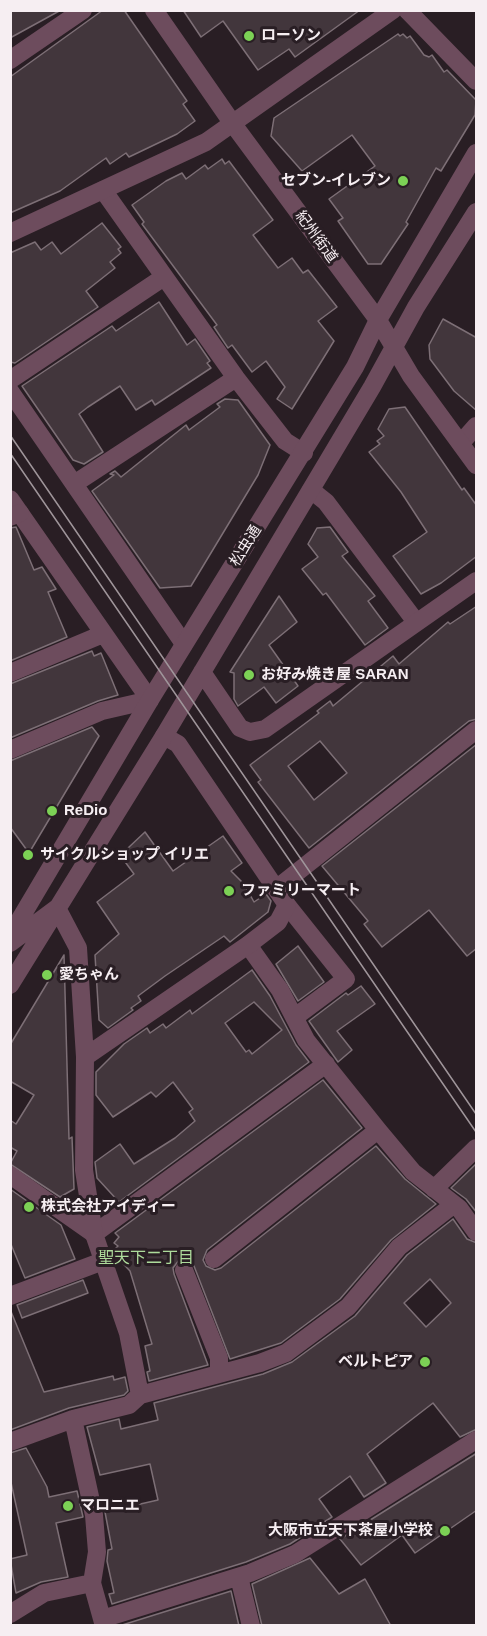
<!DOCTYPE html>
<meta charset="utf-8">
<style>
body{margin:0}
#map{position:relative;width:487px;height:1636px;overflow:hidden;background:#291e24;font-family:Arial,sans-serif}
canvas{display:block}
.frame{position:absolute;inset:0;border:12px solid #f6eef2;pointer-events:none}
</style>
<div id="map">
<canvas width="487" height="1636"></canvas>
<div class="frame"></div>
</div>
<script>
const ctx = document.querySelector('canvas').getContext('2d');
ctx.lineJoin = 'round';
function fillPath(path, color) { ctx.fillStyle = color; ctx.fill(path, 'evenodd'); }
const shape = rows => new Path2D(rows.map(r => 'M' + r).join(''));
function stroke(path, color, width, dash) { ctx.strokeStyle = color; ctx.lineWidth = width; ctx.lineCap = dash ? 'butt' : 'round'; ctx.setLineDash(dash || []); ctx.stroke(path); }
function write(font, color, halo, rows, align = 'center') {
  ctx.font = font + ' Arial,"Noto Sans JP",sans-serif'; ctx.lineWidth = 6; ctx.setLineDash([]); ctx.textBaseline = 'middle'; ctx.strokeStyle = halo; ctx.fillStyle = color; for (const [text, x, y, turn = 0] of rows) {
    ctx.save(); ctx.translate(x, y); ctx.rotate((+turn || 0) * Math.PI / 180); ctx.textAlign = isNaN(turn) ? turn : align; if (halo) ctx.strokeText(text, 0, 0); ctx.fillText(text, 0, 0); ctx.restore();
  }
}
const building = shape([
 [10,10,61,10,10,38,10,10],
 [103,10,124,10,187,101,183,104,195,121,177,134,129,157,126,153,110,164,106,158,60,191,10,213,10,77,103,10],
 [183,10,360,10,295,57,289,49,258,70,223,21,201,37,183,10],
 [398,34,400,36,403,34,407,38,410,36,424,55,429,57,432,55,444,72,447,70,476,100,475,115,441,171,436,168,406,222,408,224,381,264,368,264,338,221,343,218,329,199,375,166,352,135,302,171,271,136,274,118,398,34],
 [222,159,225,164,229,161,273,220,253,235,278,268,292,258,303,273,308,270,337,307,318,321,334,341,292,409,277,399,285,387,266,361,252,372,232,345,228,348,214,327,217,325,142,224,144,222,132,205,166,181,182,173,186,179,205,165,208,169,222,159],
 [102,223,121,247,118,249,121,253,110,262,115,268,86,291,98,307,15,363,10,362,10,253,35,242,41,250,52,242,61,254,102,223],
 [159,302,187,345,195,339,210,361,207,363,211,368,155,405,152,400,136,410,120,386,88,407,79,414,103,452,84,464,73,460,22,386,112,326,116,331,159,302],
 [443,319,477,338,477,411,454,391,430,359,429,345,443,319],
 [225,399,238,400,270,445,258,475,191,586,160,588,92,491,114,475,110,474,115,471,121,477,186,425,189,430,220,407,217,404,225,399],
 [405,407,462,490,464,488,477,506,477,556,441,583,421,594,393,556,427,532,401,492,369,452,380,444,377,441,384,436,378,429,389,409,405,407],
 [16,527,34,570,42,567,56,589,48,592,67,637,10,661,10,528,16,527],
 [330,527,348,552,342,556,375,596,368,601,388,628,365,645,326,593,323,595,302,569,318,557,308,544,317,528,330,527],
 [279,596,297,622,269,645,298,686,276,703,264,687,238,706,234,699,234,673,230,672,279,596],
 [477,606,477,719,469,721,309,848,258,782,261,780,250,765,319,713,317,711,330,701,333,706,393,656,399,664,448,622,450,624,477,606],
 [320,741,347,773,314,800,288,766,320,741],
 [92,651,94,656,101,653,118,695,98,701,10,738,10,684,92,651],
 [92,727,99,736,29,853,10,827,10,761,92,727],
 [477,744,477,948,467,956,429,910,382,947,364,924,368,921,322,866,477,744],
 [145,832,173,871,223,836,242,863,231,871,244,884,254,902,266,894,271,901,268,912,230,942,224,936,165,976,138,996,141,1001,131,1008,133,1010,108,1028,99,1020,95,955,119,934,97,902,134,874,123,859,131,853,128,848,145,832],
 [298,946,324,982,298,1001,276,964,298,946],
 [64,955,69,1139,72,1137,74,1189,60,1197,10,1164,17,1151,10,1147,10,1120,16,1124,34,1095,10,1081,10,1045,64,955],
 [252,970,270,996,296,1045,309,1062,119,1202,97,1178,95,1162,120,1144,134,1164,175,1138,195,1121,189,1112,193,1109,173,1082,156,1097,151,1092,113,1117,96,1095,96,1072,124,1044,147,1028,150,1033,163,1024,166,1028,190,1010,192,1014,252,970],
 [254,1002,282,1030,252,1054,249,1050,246,1052,225,1023,254,1002],
 [361,986,375,1004,337,1031,352,1050,338,1062,309,1021,346,993,348,995,361,986],
 [323,1080,362,1128,207,1250,203,1260,206,1266,215,1270,221,1268,376,1146,405,1179,436,1204,391,1240,340,1299,281,1343,230,1359,194,1266,186,1259,179,1260,173,1268,174,1274,208,1365,149,1381,147,1372,150,1371,145,1346,152,1344,130,1271,112,1252,118,1246,114,1243,119,1237,115,1233,323,1080],
 [477,1163,477,1213,466,1199,451,1188,477,1163],
 [10,1189,61,1225,75,1259,25,1278,10,1242,10,1189],
 [453,1219,467,1239,477,1243,477,1429,460,1437,433,1403,367,1454,386,1483,364,1497,350,1476,319,1499,332,1517,290,1544,246,1562,112,1604,109,1594,114,1593,107,1561,108,1550,112,1549,105,1512,158,1500,150,1464,100,1475,87,1427,119,1419,121,1429,158,1420,154,1403,263,1374,292,1362,355,1316,407,1255,453,1219],
 [430,1279,451,1303,426,1327,404,1303,430,1279],
 [83,1280,88,1293,22,1318,17,1305,83,1280],
 [10,1309,44,1392,113,1376,114,1380,125,1377,128,1391,124,1395,69,1408,10,1430,10,1309],
 [26,1448,47,1487,49,1497,77,1491,83,1517,56,1523,68,1577,41,1582,16,1593,10,1559,27,1555,10,1478,10,1453,26,1448],
 [477,1453,477,1510,415,1553,402,1535,361,1565,340,1539,477,1453],
 [310,1558,339,1594,365,1579,391,1626,262,1626,252,1584,310,1558],
 [231,1591,239,1626,119,1626,231,1591]
]);
const minor = shape([
 [407,10,476,81],
 [10,60,83,10],
 [103,190,236,378,285,441,304,453],
 [10,380,164,277],
 [10,391,184,644],
 [461,443,476,426],
 [74,484,236,378],
 [311,490,326,502,416,622],
 [10,499,150,700,102,711,10,750],
 [10,673,103,634],
 [164,736,178,744,287,905,346,979,295,1017],
 [276,889,476,730],
 [248,945,280,990,306,1040,378,1130,413,1172,459,1208,476,1232],
 [434,1189,476,1148],
 [214,1259,378,1130],
 [184,1270,219,1358,219,1373],
 [10,1296,103,1261],
 [140,1395,128,1333,94,1234,326,1064],
 [73,1419,94,1515,97,1552,92,1583,104,1626],
 [10,1442,73,1419,129,1405,140,1395,260,1363,286,1353,348,1307,399,1247,453,1205],
 [239,1577,251,1626],
 [10,1614,44,1593,92,1583],
 [102,1619,250,1573,295,1554,476,1440]
]);
const tertiary = shape([
 [154,10,233,124,378,320,411,376,476,465],
 [10,233,206,142,393,10],
 [10,517,20,513],
 [202,672,240,728,250,732,265,729,476,581],
 [10,936,150,700,355,367,378,320,476,153],
 [10,943,57,908,78,948,85,1057,84,1170,94,1234],
 [10,985,164,736,372,387,416,307,476,212],
 [85,1057,248,945,278,922,287,905],
 [10,1175,94,1234]
]);
const tram = shape([
 [10,435,476,1114],
 [10,453,476,1132]
]);
const markers = [
 [249,36,6,"#7cd155"],
 [403,181,6,"#7cd155"],
 [249,675,6,"#7cd155"],
 [52,811,6,"#7cd155"],
 [28,855,6,"#7cd155"],
 [229,891,6,"#7cd155"],
 [47,975,6,"#7cd155"],
 [29,1207,6,"#7cd155"],
 [425,1362,6,"#7cd155"],
 [68,1506,6,"#7cd155"],
 [445,1531,6,"#7cd155"]
];
const poiNames = [
 ["ローソン",261,36],
 ["セブン-イレブン",391,181,"right"],
 ["お好み焼き屋 SARAN",261,675],
 ["ReDio",64,811],
 ["サイクルショップ イリエ",40,855],
 ["ファミリーマート",241,891],
 ["愛ちゃん",59,975],
 ["株式会社アイディー",41,1207],
 ["ベルトピア",413,1362,"right"],
 ["マロニエ",80,1506],
 ["大阪市立天下茶屋小学校",433,1531,"right"]
];
const streetNames = [
 ["紀州街道",316,237,54],
 ["松虫通",246,546,-58]
];
const neighbourhoodNames = [
 ["聖天下二丁目",146,1259]
];
fillPath(building, '#42363c');
stroke(building, '#7d6f76', 1.5);
stroke(minor, '#6d4c5d', 18);
stroke(tertiary, '#6d4c5d', 18);
stroke(tram, '#9f959a', 1.5);
for (const [x, y, r, color] of markers) { const dot = new Path2D(); dot.arc(x, y, r, 0, 2 * Math.PI); ctx.fillStyle = color; ctx.fill(dot); stroke(dot, '#291e24', 2); }
write('bold 15px', '#f6eef2', '#291e24', poiNames, 'left');
write('15px', '#f6eef2', '#291e24', streetNames);
write('16px', '#addb9b', '#291e24', neighbourhoodNames);
</script>
